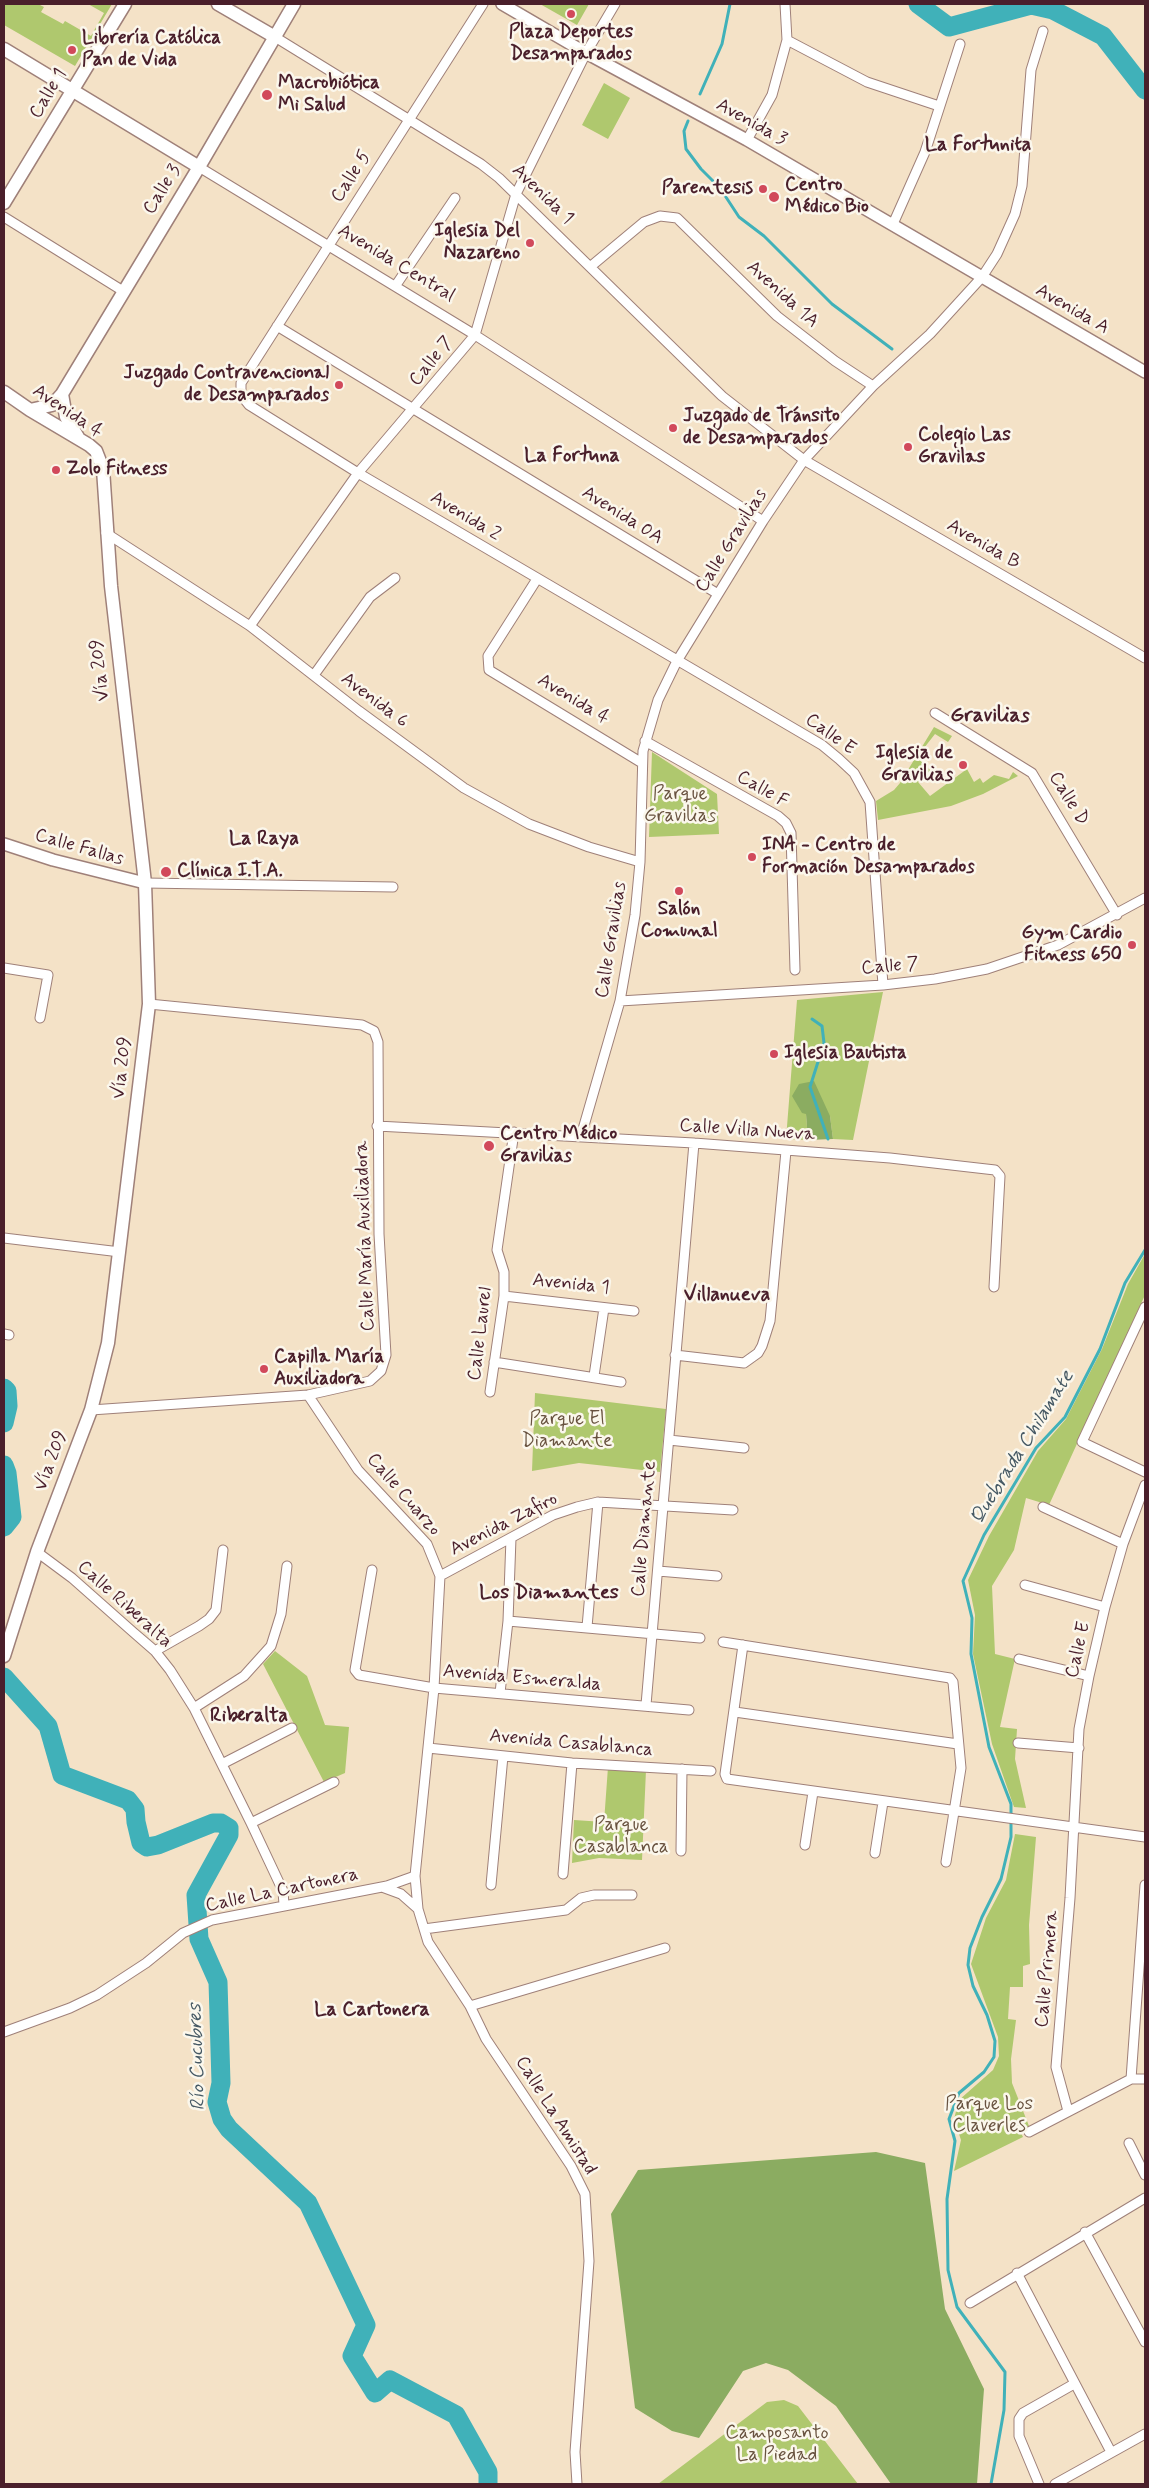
<!DOCTYPE html>
<meta charset="utf-8">
<style>
body{margin:0}
#map{position:relative;width:1149px;height:2488px;overflow:hidden;background:#f4e2c7;font-family:Mynerve,sans-serif}
canvas{display:block}
.frame{position:absolute;inset:0;border:5px solid #4a1f2b;pointer-events:none}
</style>
<div id="map">
<canvas width="1149" height="2488"></canvas>
<div class="frame"></div>
</div>
<script>
const ctx = document.querySelector('canvas').getContext('2d');
ctx.lineJoin = 'round';
function fillPath(path, color) { ctx.fillStyle = color; ctx.fill(path, 'evenodd'); }
const shape = rows => new Path2D(rows.map(r => 'M' + r).join(''));
function stroke(path, color, width, dash) { ctx.strokeStyle = color; ctx.lineWidth = width; ctx.lineCap = dash ? 'butt' : 'round'; ctx.setLineDash(dash || []); ctx.stroke(path); }
function write(font, color, halo, rows, align = 'center') {
  ctx.font = font + ' Mynerve,sans-serif'; ctx.lineWidth = 5; ctx.setLineDash([]); ctx.textBaseline = 'middle'; ctx.strokeStyle = halo; ctx.fillStyle = color; for (const [text, x, y, turn = 0] of rows) {
    ctx.save(); ctx.translate(x, y); ctx.rotate((+turn || 0) * Math.PI / 180); ctx.textAlign = isNaN(turn) ? turn : align; if (halo) ctx.strokeText(text, 0, 0); ctx.fillText(text, 0, 0); ctx.restore();
  }
}
const green = shape([
 [4,4,38,4,44,7,41,12,63,24,65,21,91,36,104,13,88,4,112,4,75,66,4,25],
 [540,4,589,4,577,25],
 [604,83,630,98,608,139,582,125],
 [934,727,952,736,948,742,935,734,917,757,931,771,918,782,930,796,967,769,974,782,980,778,983,783,994,775,1009,779,1013,772,1018,776,983,794,951,806,878,820,876,801,894,790,900,783],
 [652,752,717,794,719,834,649,837],
 [883,992,853,1140,833,1139,830,1116,806,1114,808,1140,786,1139,797,1000],
 [1145,1254,1145,1295,1049,1505,1026,1498,1014,1550,992,1586,995,1654,1015,1659,1000,1727,1017,1729,1015,1759,1026,1808,1014,1807,992,1744,973,1654,975,1615,968,1580,989,1536,1038,1451,1066,1419,1102,1349,1128,1284],
 [535,1393,666,1409,660,1472,579,1463,532,1471],
 [275,1651,307,1676,325,1725,349,1727,345,1773,324,1782,263,1664],
 [608,1767,646,1770,642,1860,599,1858,572,1863,574,1820,604,1822],
 [1015,1834,1036,1837,1029,1925,1030,1964,1023,1966,1023,1987,1010,1987,1008,2019,1016,2020,1011,2059,1012,2083,1029,2126,1020,2131,1023,2137,954,2171,961,2140,954,2119,959,2100,993,2070,999,2056,998,2037,971,1964,986,1918,1006,1880],
 [784,2400,798,2406,858,2484,658,2484,767,2402]
]);
const forest = shape([
 [814,1081,830,1116,833,1139,808,1140,806,1114,802,1113,792,1096,799,1084],
 [876,2152,925,2163,945,2309,984,2389,977,2484,891,2484,836,2406,788,2370,766,2363,743,2371,699,2438,672,2431,635,2408,611,2214,638,2170]
]);
const stream = shape([
 [700,94,722,44,730,4],
 [688,121,684,131,686,149,701,169,720,188,739,217,764,236,832,304,892,349],
 [812,1019,822,1026,824,1043,810,1087,828,1139],
 [991,2484,1004,2410,1005,2372,957,2307,948,2270,947,2199,955,2141,949,2119,959,2093,984,2072,994,2057,995,2041,987,2015,973,1986,968,1965,970,1948,982,1917,1001,1879,1011,1837,1011,1804,989,1747,971,1654,972,1618,963,1581,984,1535,1036,1448,1065,1417,1100,1349,1125,1283,1145,1250]
]);
const river = shape([
 [918,4,949,27,1031,5,1053,10,1103,36,1145,90],
 [4,1388,7,1391,8,1406,4,1423],
 [4,1465,7,1473,12,1517,4,1527],
 [4,1677,48,1726,62,1775,128,1800,135,1809,136,1822,141,1843,147,1847,158,1845,213,1823,221,1823,229,1828,229,1835,196,1895,199,1939,218,1982,221,2083,217,2102,222,2119,229,2129,308,2203,366,2325,352,2356,375,2393,390,2380,456,2415,488,2472,488,2484]
]);
const minor = shape([
 [483,4,241,383,241,395,249,405,358,473,822,745,839,759,854,773,870,802,883,985],
 [275,37,481,164,499,178,722,396,804,460,1145,658],
 [787,40,867,82,939,106],
 [747,140,772,95,787,40,785,4],
 [199,167,475,335,763,521],
 [4,217,123,291],
 [893,224,925,152,960,44],
 [590,267,644,222,660,216,677,218,777,316,835,361,873,386],
 [396,285,455,198],
 [277,326,718,594],
 [106,533,250,626,359,711,464,788,529,824,589,847,640,862],
 [537,579,488,656,489,670,642,763],
 [250,626,358,473,475,335,516,194,586,53,615,4],
 [314,675,370,597,395,578],
 [935,713,1032,773,1117,915],
 [645,741,778,816,786,823,791,833,795,970],
 [145,883,393,887],
 [4,968,48,975,40,1018],
 [620,1001,883,985,935,979,987,969,1058,945,1145,898],
 [377,1126,694,1143,890,1158,995,1170,1000,1176,994,1287],
 [581,1136,620,1001,635,915,640,862,643,751,658,700,677,661,763,521,804,460,873,386,930,334,982,277,997,254,1015,214,1022,186,1031,70,1043,31],
 [4,1238,120,1252],
 [504,1296,634,1311],
 [1145,1307,1082,1442,1145,1472],
 [4,1334,9,1335],
 [675,1355,744,1363,758,1353,762,1346,770,1321,786,1151],
 [494,1362,621,1382],
 [594,1376,604,1308],
 [490,1392,504,1296,504,1272,497,1250,514,1132],
 [308,1395,358,1470,427,1544,440,1576,434,1688,415,1876,418,1909,428,1942,470,2006,486,2039,571,2166,585,2194,589,2261,575,2452,577,2484],
 [91,1410,308,1395,370,1381,381,1371,386,1355,379,1234,378,1042,374,1031,362,1025,149,1004],
 [669,1440,744,1448],
 [1043,1507,1123,1544],
 [37,1552,72,1578,133,1632,155,1651,170,1670,194,1708,251,1823,283,1891,284,1905],
 [372,1570,355,1670,359,1675,434,1688,689,1710],
 [658,1571,717,1576],
 [440,1576,553,1515,577,1507,598,1502,733,1510],
 [1025,1585,1105,1607],
 [508,1621,700,1638],
 [587,1627,598,1502],
 [723,1642,950,1678,953,1682,961,1768,946,1862],
 [743,1645,725,1774,727,1779,1145,1837],
 [155,1651,199,1626,209,1619,216,1610,223,1550],
 [1019,1659,1089,1676],
 [500,1693,508,1621,511,1538],
 [646,1705,694,1143],
 [194,1708,244,1676,271,1646,281,1614,287,1566],
 [735,1712,958,1744],
 [1018,1743,1079,1748],
 [428,1748,572,1763,711,1771],
 [222,1764,292,1728],
 [251,1823,334,1782],
 [805,1845,813,1792],
 [681,1851,682,1769],
 [875,1853,883,1802],
 [563,1874,572,1763],
 [491,1885,503,1756],
 [382,1887,401,1894,418,1909],
 [424,1929,566,1910,581,1898,594,1895,632,1895],
 [470,2006,665,1948],
 [4,2032,70,2008,97,1995,146,1963,183,1933,212,1920,387,1886,415,1876],
 [1131,2079,1145,1885],
 [1068,2111,1056,2067,1070,1898,1079,1729,1089,1676,1105,1607,1123,1544,1145,1485],
 [1029,2132,1131,2079,1145,2079],
 [1129,2143,1145,2175],
 [1085,2232,1145,2342],
 [1017,2273,1111,2452],
 [970,2303,1145,2198],
 [1039,2484,1019,2436,1019,2419,1023,2413,1074,2384],
 [1055,2484,1145,2434]
]);
const tertiary = shape([
 [502,4,586,53,747,140,1145,372],
 [4,844,53,860,145,883]
]);
const secondary = shape([
 [218,4,275,37],
 [4,49,199,167],
 [4,203,125,4],
 [4,392,30,410,89,445,96,451,103,469,111,586,145,883,149,1004,108,1343,91,1410,37,1552,4,1656],
 [62,394,66,417,78,437],
 [30,410,52,405,62,394,199,167,294,4]
]);
const markers = [
 [571,14,5,"#d1495b"],
 [72,50,5,"#d1495b"],
 [267,95,6,"#d1495b"],
 [763,189,5,"#d1495b"],
 [774,197,6,"#d1495b"],
 [530,243,5,"#d1495b"],
 [339,385,5,"#d1495b"],
 [673,428,5,"#d1495b"],
 [908,447,5,"#d1495b"],
 [56,470,5,"#d1495b"],
 [963,765,5,"#d1495b"],
 [752,857,5,"#d1495b"],
 [166,872,6,"#d1495b"],
 [679,891,5,"#d1495b"],
 [1132,945,5,"#d1495b"],
 [774,1054,5,"#d1495b"],
 [489,1146,6,"#d1495b"],
 [264,1369,5,"#d1495b"]
];
const poiNames = [
 ["Plaza Deportes",571,33,"center"],
 ["Desamparados",571,55,"center"],
 ["Librería Católica",82,39],
 ["Pan de Vida",82,61],
 ["Macrobiótica",278,84],
 ["Mi Salud",278,106],
 ["Centro",785,186],
 ["Médico Bio",785,208],
 ["Parentesis",753,189,"right"],
 ["Iglesia Del",520,232,"right"],
 ["Nazareno",520,254,"right"],
 ["Juzgado Contravencional",329,374,"right"],
 ["de Desamparados",329,396,"right"],
 ["Juzgado de Tránsito",683,417],
 ["de Desamparados",683,439],
 ["Colegio Las",918,436],
 ["Gravilas",918,458],
 ["Zolo Fitness",66,470],
 ["Iglesia de",953,754,"right"],
 ["Gravilias",953,776,"right"],
 ["INA - Centro de",762,846],
 ["Formación Desamparados",762,868],
 ["Clínica I.T.A.",177,872],
 ["Salón",679,910,"center"],
 ["Comunal",679,932,"center"],
 ["Gym Cardio",1122,934,"right"],
 ["Fitness 650",1122,956,"right"],
 ["Iglesia Bautista",784,1054],
 ["Centro Médico",500,1135],
 ["Gravilias",500,1157],
 ["Capilla María",274,1358],
 ["Auxiliadora",274,1380]
];
const streetNames = [
 ["Calle 1",49,94,-59],
 ["Avenida 3",751,123,29],
 ["Calle 5",352,177,-57],
 ["Calle 3",163,190,-58],
 ["Avenida 1",542,195,44],
 ["Avenida Central",396,264,31],
 ["Avenida 1A",782,295,42],
 ["Avenida A",1072,310,30],
 ["Calle 7",432,362,-51],
 ["Avenida 4",67,412,34],
 ["Avenida 0A",622,516,32],
 ["Avenida 2",465,517,31],
 ["Calle Gravilias",732,541,-58],
 ["Avenida B",983,545,30],
 ["Vía 209",101,670,-96],
 ["Avenida 4",573,700,31],
 ["Avenida 6",374,701,37],
 ["Calle E",830,735,36],
 ["Calle F",762,790,30],
 ["Calle D",1068,799,58],
 ["Calle Fallas",79,848,16],
 ["Calle Gravilias",612,940,-81],
 ["Calle 7",890,967,-5],
 ["Vía 209",123,1068,-83],
 ["Calle Villa Nueva",747,1131,4],
 ["Calle María Auxiliadora",366,1236,-92],
 ["Avenida 1",571,1285,6],
 ["Calle Laurel",481,1334,-83],
 ["Vía 209",52,1461,-69],
 ["Calle Cuarzo",403,1495,49],
 ["Avenida Zafiro",504,1525,-27],
 ["Calle Diamante",645,1529,-85],
 ["Calle Riberalta",124,1605,42],
 ["Calle E",1079,1650,-77],
 ["Avenida Esmeralda",522,1679,5],
 ["Avenida Casablanca",571,1744,5],
 ["Calle La Cartonera",282,1891,-12],
 ["Calle Primera",1048,1969,-85],
 ["Calle La Amistad",555,2116,58]
];
const parkNames = [
 ["Parque",680,795],
 ["Gravilias",680,817],
 ["Parque El",567,1420],
 ["Diamante",567,1442],
 ["Parque",621,1826],
 ["Casablanca",621,1848],
 ["Parque Los",989,2105],
 ["Claverles",989,2127],
 ["Camposanto",777,2434],
 ["La Piedad",777,2456]
];
const neighbourhoodNames = [
 ["La Fortunita",978,146],
 ["La Fortuna",572,457],
 ["La Raya",264,840],
 ["Villanueva",727,1296],
 ["Los Diamantes",549,1594],
 ["Riberalta",249,1717],
 ["La Cartonera",372,2011]
];
const waterNames = [
 ["Quebrada Chilamate",1023,1448,-58],
 ["Río Cucubres",198,2057,-92]
];
const quarterNames = [
 ["Gravilias",990,717]
];
fillPath(green, '#afc86e');
fillPath(forest, '#8bac61');
stroke(stream, '#40b1b9', 3);
stroke(river, '#40b1b9', 19);
stroke(minor, '#9f8079', 11);
stroke(tertiary, '#9f8079', 14);
stroke(secondary, '#9f8079', 15);
stroke(minor, '#fff', 9);
stroke(tertiary, '#fff', 11);
stroke(secondary, '#fff', 12);
for (const [x, y, r, color] of markers) { const dot = new Path2D(); dot.arc(x, y, r, 0, 2 * Math.PI); ctx.fillStyle = color; ctx.fill(dot); stroke(dot, '#fbf7ec', 2); }
write('bold 19px', '#4a1f2b', '#fbf7ec', poiNames, 'left');
write('19px', '#4a1f2b', '#fbf7ec', streetNames);
write('19px', '#68523f', '#fbf7ec', parkNames);
write('bold 20px', '#4a1f2b', '#fbf7ec', neighbourhoodNames);
write('italic 20px', '#465964', '#fbf7ec', waterNames);
write('bold 21px', '#4a1f2b', '#fbf7ec', quarterNames);
</script>
